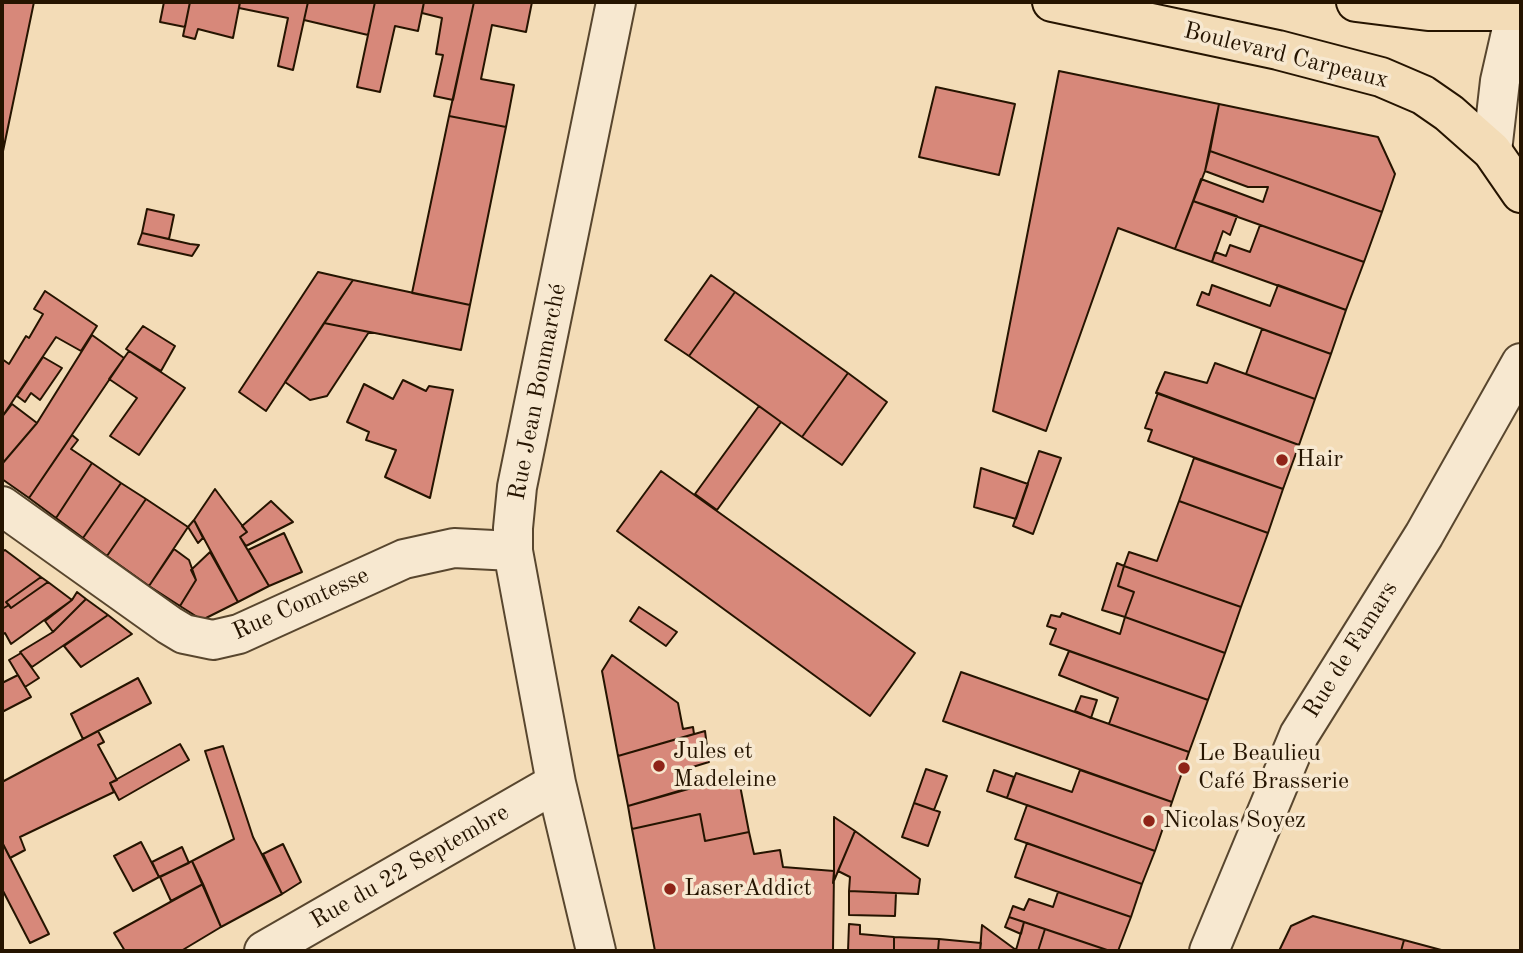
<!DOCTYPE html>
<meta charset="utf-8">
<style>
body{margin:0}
#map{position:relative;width:1523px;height:953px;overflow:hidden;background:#f3dcb7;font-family:"Old Standard TT",serif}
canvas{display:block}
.frame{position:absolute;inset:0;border:4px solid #251400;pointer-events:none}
</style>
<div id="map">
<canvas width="1523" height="953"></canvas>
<div class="frame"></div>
</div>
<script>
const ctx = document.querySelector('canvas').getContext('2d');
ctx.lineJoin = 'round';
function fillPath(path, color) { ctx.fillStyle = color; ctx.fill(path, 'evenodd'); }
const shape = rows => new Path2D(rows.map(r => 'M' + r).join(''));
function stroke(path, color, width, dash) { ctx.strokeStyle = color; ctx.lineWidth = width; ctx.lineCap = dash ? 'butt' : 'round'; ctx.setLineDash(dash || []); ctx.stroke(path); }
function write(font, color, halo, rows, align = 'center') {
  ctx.font = font + ' "Old Standard TT",serif'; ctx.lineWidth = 7; ctx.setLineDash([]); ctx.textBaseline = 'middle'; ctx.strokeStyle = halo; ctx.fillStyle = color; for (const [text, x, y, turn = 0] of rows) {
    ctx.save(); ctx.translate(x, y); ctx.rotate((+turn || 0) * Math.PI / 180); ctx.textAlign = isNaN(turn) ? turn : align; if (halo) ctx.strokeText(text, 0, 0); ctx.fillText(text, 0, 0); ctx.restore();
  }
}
const building = shape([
 [2,2,34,2,2,156,2,2],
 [164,2,190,2,185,27,160,22,164,2],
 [190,2,240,2,233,38,198,29,195,39,183,36,190,2],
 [240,2,308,2,293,70,278,66,288,18,239,8,240,2],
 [308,2,375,2,368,35,304,20,308,2],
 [375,2,424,2,418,31,395,26,380,92,357,87,375,2],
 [424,2,474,2,453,100,434,96,443,55,436,54,442,18,422,13,424,2],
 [474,2,532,2,526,32,492,25,481,79,514,85,506,127,449,116,474,2],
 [1059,71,1219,104,1205,171,1175,249,1118,228,1046,431,993,411,1059,71],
 [936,87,1015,104,999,175,919,157,936,87],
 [1219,104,1378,137,1395,174,1382,212,1210,151,1219,104],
 [449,116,506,127,470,305,412,293,449,116],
 [1210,151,1382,212,1364,262,1193,201,1201,179,1263,202,1268,187,1248,187,1205,171,1210,151],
 [1193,201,1237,216,1230,235,1223,231,1212,262,1175,249,1193,201],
 [147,209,174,215,169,239,142,233,147,209],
 [1260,225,1364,262,1346,310,1212,262,1215,252,1226,256,1230,245,1250,252,1260,225],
 [142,233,190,244,199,245,192,256,138,244,142,233],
 [318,272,353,280,266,411,239,392,318,272],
 [711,275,735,292,689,356,665,340,711,275],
 [353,280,470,305,461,350,324,323,353,280],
 [1212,285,1270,306,1278,285,1346,310,1331,354,1197,305,1202,292,1209,295,1212,285],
 [45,291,97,326,81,351,56,337,2,417,2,359,9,364,26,336,29,338,43,314,34,309,45,291],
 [735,292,848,373,802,437,689,356,735,292],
 [324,323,369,332,327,396,310,400,285,382,324,323],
 [143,326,175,346,161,371,126,349,143,326],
 [1262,329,1331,354,1315,399,1246,374,1262,329],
 [92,335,124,358,29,498,2,479,2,464,37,423,92,335],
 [129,351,185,388,139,455,110,436,137,398,109,379,129,351],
 [43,357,62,368,40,400,31,393,25,402,17,396,43,357],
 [1215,363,1315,399,1299,445,1156,393,1165,372,1207,383,1215,363],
 [848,373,887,402,842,465,802,437,848,373],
 [403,380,426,391,429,386,453,390,430,498,385,477,396,450,366,440,369,432,347,422,364,384,393,399,403,380],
 [1158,393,1299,445,1283,489,1148,441,1152,430,1145,428,1158,393],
 [12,404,37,423,2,464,2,417,12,404],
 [759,406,781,422,717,510,695,494,759,406],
 [72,435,78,440,71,449,92,463,56,518,29,498,72,435],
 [1039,451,1061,458,1033,534,1013,526,1039,451],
 [1194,458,1283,489,1268,533,1179,501,1194,458],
 [92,463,121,483,83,538,56,518,92,463],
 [981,468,1028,484,1016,519,974,507,981,468],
 [661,471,915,653,870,716,617,531,661,471],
 [121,483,146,499,107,556,83,538,121,483],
 [215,489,247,532,240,537,269,586,238,602,194,520,215,489],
 [146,499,188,527,149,586,107,556,146,499],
 [271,501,293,522,246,546,240,537,247,532,242,526,271,501],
 [1179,501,1268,533,1241,607,1124,566,1129,552,1157,561,1179,501],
 [194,520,203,538,198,543,188,527,194,520],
 [284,533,302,572,269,586,248,550,284,533],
 [174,549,189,560,196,580,180,606,149,586,174,549],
 [5,550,41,577,6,602,9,605,2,609,2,552,5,550],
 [210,552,238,602,202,620,180,606,196,580,191,570,210,552],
 [1117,563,1124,566,1118,586,1134,592,1125,617,1102,610,1117,563],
 [1124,566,1241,607,1225,653,1125,617,1134,592,1118,586,1124,566],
 [41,577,48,582,11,608,6,602,41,577],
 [48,582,72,600,11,644,5,633,2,635,2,609,9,605,11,608,48,582],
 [77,592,86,599,53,632,45,621,72,600,77,592],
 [86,599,108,615,32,667,20,652,53,632,86,599],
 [639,607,677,632,666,646,630,621,639,607],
 [1062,613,1120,634,1125,617,1225,653,1208,700,1050,644,1056,629,1047,626,1051,615,1060,617,1062,613],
 [108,615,132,634,81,667,64,646,108,615],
 [1069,651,1208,700,1189,752,1109,724,1118,698,1059,675,1069,651],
 [21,653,39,678,25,687,9,660,21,653],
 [612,655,678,703,683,729,693,727,694,734,618,756,602,671,612,655],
 [961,672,1189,752,1172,802,943,721,961,672],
 [18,675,31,697,2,712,2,683,18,675],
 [138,678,151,703,83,739,71,714,138,678],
 [1081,696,1097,700,1091,718,1075,711,1081,696],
 [98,731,104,742,98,745,117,780,110,783,114,792,20,837,25,850,10,858,2,842,2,782,98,731],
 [705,731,709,762,686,769,689,788,628,806,618,756,705,731],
 [180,744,189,760,119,800,110,783,180,744],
 [223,746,253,837,282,894,221,927,192,861,234,839,205,751,223,746],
 [926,769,947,776,934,810,914,803,926,769],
 [994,770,1014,777,1007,798,987,791,994,770],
 [1080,770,1172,802,1155,851,1007,798,1016,773,1072,792,1080,770],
 [738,775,749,832,705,841,700,814,632,829,628,806,738,775],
 [914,803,940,812,928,846,902,837,914,803],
 [1027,805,1155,851,1142,884,1015,839,1027,805],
 [700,814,705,841,749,832,754,854,780,850,783,867,834,871,833,951,655,951,632,829,700,814],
 [834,817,855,831,833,883,834,871,834,817],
 [855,831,920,879,918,894,849,891,850,877,838,871,855,831],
 [2,842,49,934,30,943,2,889,2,842],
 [141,842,159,877,133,891,114,856,141,842],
 [1027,843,1142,884,1131,917,1015,877,1027,843],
 [283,844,301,882,282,894,263,854,283,844],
 [182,847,189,863,159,877,152,862,182,847],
 [192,861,203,884,171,901,160,877,192,861],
 [203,884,221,927,181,951,125,951,114,933,203,884],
 [849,891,896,893,895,916,849,915,849,891],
 [1058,892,1131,917,1118,951,1110,951,1009,917,1013,906,1024,910,1029,899,1053,907,1058,892],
 [1313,916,1404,940,1401,951,1279,951,1291,926,1313,916],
 [1009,917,1024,922,1021,934,1005,927,1009,917],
 [1024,922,1045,929,1038,951,1016,950,1024,922],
 [849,924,860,925,860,934,894,937,894,951,848,951,849,924],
 [982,925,1016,950,1018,951,980,951,982,925],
 [1045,929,1110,951,1038,951,1045,929],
 [894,937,939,939,938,951,894,951,894,937],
 [939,939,981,943,980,951,938,951,939,939],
 [1404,940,1445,951,1401,951,1404,940]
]);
const minor = shape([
 [1492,151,1500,81,1518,2],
 [2,506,169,625,184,634,213,640,239,634,404,559,454,548,513,551],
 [264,951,556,783],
 [596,951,556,783,513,551,513,528,517,487,616,2],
 [1209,951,1299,735,1424,535,1521,363]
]);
const major = shape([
 [1052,2,1278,50,1381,77,1423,95,1449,113,1492,151,1521,193],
 [1356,2,1428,11,1521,11]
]);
const markers = [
 [1282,460,7,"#8f2418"],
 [659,766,7,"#8f2418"],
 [1184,768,7,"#8f2418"],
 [1149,821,7,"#8f2418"],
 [670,889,7,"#8f2418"]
];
const streetNames = [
 ["Boulevard Carpeaux",1286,56,14],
 ["Rue Jean Bonmarché",538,392,-79],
 ["Rue Comtesse",301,604,-24],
 ["Rue de Famars",1351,650,-58],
 ["Rue du 22 Septembre",410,867,-30]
];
const poiNames = [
 ["Hair",1296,460],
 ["Jules et",673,752],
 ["Madeleine",673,780],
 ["Le Beaulieu",1198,754],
 ["Café Brasserie",1198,782],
 ["Nicolas Soyez",1163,821],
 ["LaserAddict",684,889]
];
fillPath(building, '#d7887a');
stroke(building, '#251400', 2);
stroke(minor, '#58462e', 42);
stroke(major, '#251400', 42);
stroke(minor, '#f7e8d0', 38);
stroke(major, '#f3dcb7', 38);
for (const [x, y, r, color] of markers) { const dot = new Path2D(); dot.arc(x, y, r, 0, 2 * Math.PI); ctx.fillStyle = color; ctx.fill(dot); stroke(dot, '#f7e8d0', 2.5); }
write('24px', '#251400', '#f7e8d0', streetNames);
write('24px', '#251400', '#f7e8d0', poiNames, 'left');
</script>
